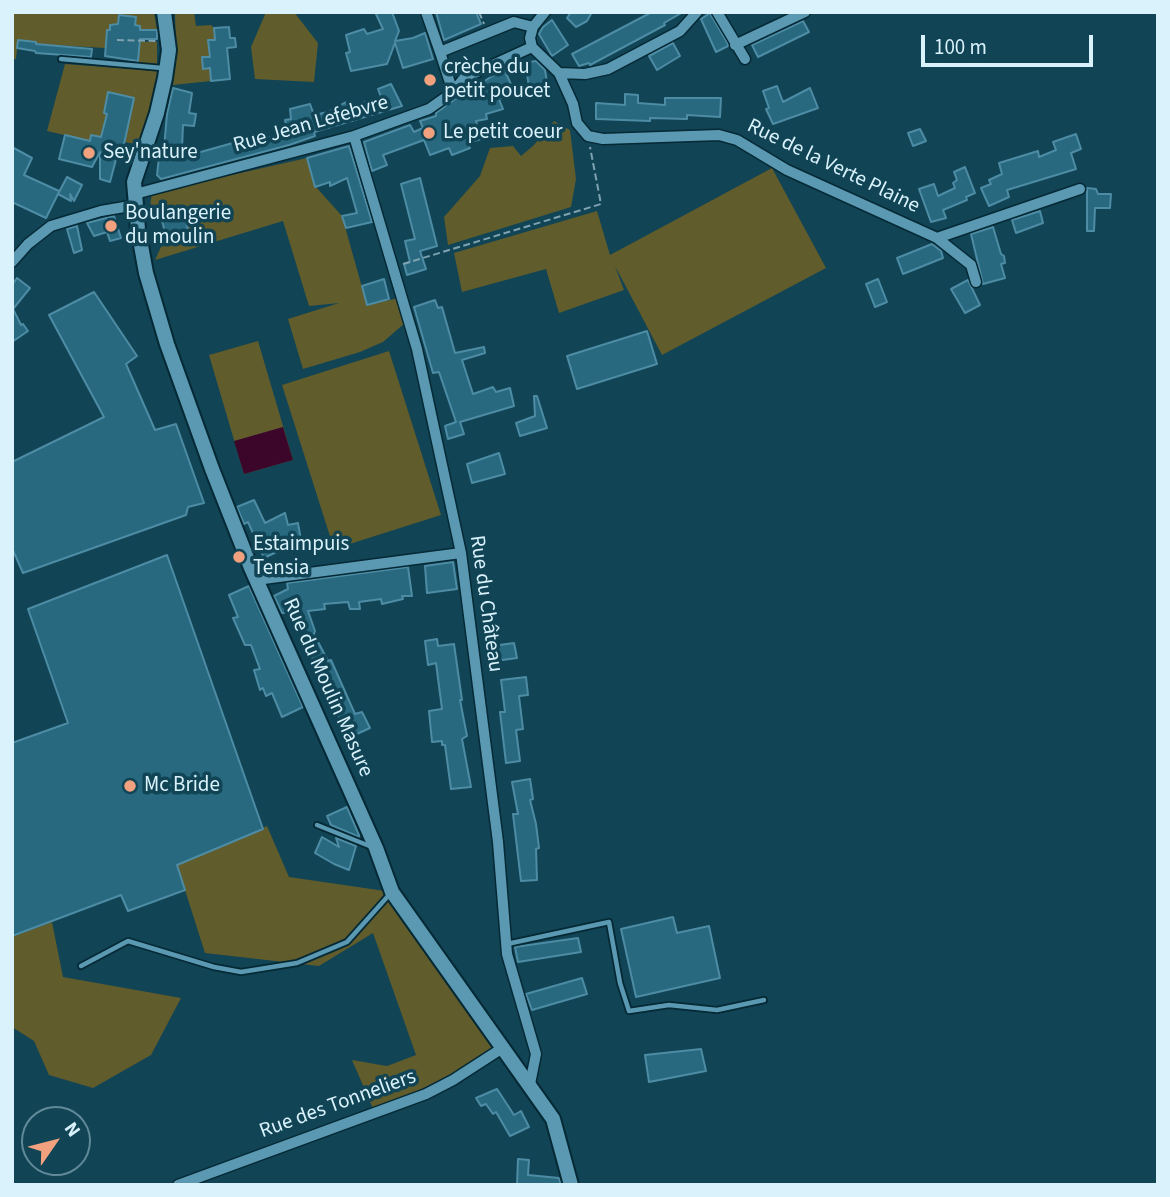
<!DOCTYPE html>
<meta charset="utf-8">
<style>
body{margin:0}
#map{position:relative;width:1170px;height:1197px;overflow:hidden;background:#145;font-family:"Source Sans 3",sans-serif}
canvas{display:block}
.frame{position:absolute;inset:0;border:14px solid #d9f2fc;pointer-events:none}
.north{position:absolute;left:21px;top:1106px;width:70px;height:70px;box-sizing:border-box;background:#145;border:2px solid #618a98;border-radius:50%;rotate:55deg;font-size:19px;font-weight:700;line-height:28px;text-align:center;color:#d9f2fc}
.north::after{content:'';display:block;margin:auto;width:24px;height:32px;background:#f2a17e;clip-path:polygon(50% 0,100% 100%,50% 72%,0 100%)}
.scale{position:absolute;left:921px;top:35px;width:172px;height:32px;box-sizing:border-box;border:4px solid #d9f2fc;border-top:0;padding-left:9px;font-size:21px;line-height:24px;white-space:nowrap;color:#d9f2fc;-webkit-text-stroke:5px #145;paint-order:stroke}
</style>
<div id="map">
<canvas width="1170" height="1197"></canvas>
<div class="frame"></div>
<div class="north">N</div>
<div class="scale">100 m</div>
</div>
<script>
const ctx = document.querySelector('canvas').getContext('2d');
ctx.lineJoin = 'round';
function fillPath(path, color) { ctx.fillStyle = color; ctx.fill(path, 'evenodd'); }
const shape = rows => new Path2D(rows.map(r => 'M' + r).join(''));
function stroke(path, color, width, dash) { ctx.strokeStyle = color; ctx.lineWidth = width; ctx.lineCap = dash ? 'butt' : 'round'; ctx.setLineDash(dash || []); ctx.stroke(path); }
function write(font, color, halo, rows, align = 'center') {
  ctx.font = font + ' "Source Sans 3",sans-serif'; ctx.lineWidth = 7; ctx.setLineDash([]); ctx.textBaseline = 'middle'; ctx.strokeStyle = halo; ctx.fillStyle = color; for (const [text, x, y, turn = 0] of rows) {
    ctx.save(); ctx.translate(x, y); ctx.rotate((+turn || 0) * Math.PI / 180); ctx.textAlign = isNaN(turn) ? turn : align; if (halo) ctx.strokeText(text, 0, 0); ctx.fillText(text, 0, 0); ctx.restore();
  }
}
const green = shape([
 [12,12,154,12,157,30,140,30,139,26,135,25,136,17,119,15,118,24,110,25,110,30,107,30,105,48,36,44,35,42,18,40,16,59,12,59],
 [175,12,194,12,196,26,211,25,214,28,215,40,208,41,210,57,202,57,203,68,210,68,211,81,173,85,176,56],
 [266,12,294,12,318,43,314,82,255,79,251,47],
 [116,41,157,42,157,64,138,63,139,54,115,50],
 [65,64,160,71,139,145,125,142,128,127,105,122,101,137,91,135,90,141,47,131],
 [554,121,570,130,576,179,571,207,448,245,444,217,480,176,490,148,513,146,521,156,534,145],
 [307,158,316,187,342,216,367,305,399,298,405,323,383,342,360,352,303,369,288,319,339,303,309,306,283,221,155,260,166,236,188,229,182,211,148,220,152,193],
 [772,168,826,268,662,355,615,266,624,290,559,313,546,269,462,292,454,253,597,211,610,255],
 [258,341,293,460,244,474,209,355],
 [389,351,441,515,334,549,282,385],
 [267,826,289,877,392,892,504,1047,375,1113,352,1060,387,1066,416,1055,373,933,319,966,205,953,177,865],
 [52,922,63,977,181,998,151,1055,93,1088,49,1075,34,1041,12,1027,12,937]
]);
const water = shape([
 [283,427,293,460,244,474,234,441]
]);
const building = shape([
 [375,12,392,12,399,31,395,41,413,38,425,33,433,59,403,68,395,43,387,64,351,71,346,53,350,52,346,35,364,29,367,34,383,29,375,12],
 [436,12,476,12,481,24,444,40,436,12],
 [571,12,592,12,587,21,576,27,567,18,571,12],
 [652,12,683,12,664,23,665,25,590,65,589,63,579,66,572,54,652,12],
 [710,13,728,44,728,46,716,52,701,19,710,13],
 [119,15,136,17,135,25,140,26,140,30,157,30,157,39,140,39,138,61,105,56,107,30,110,30,110,25,118,24,119,15],
 [552,20,568,45,552,56,539,34,543,27,552,20],
 [803,21,809,32,758,57,752,45,803,21],
 [229,27,230,38,235,38,236,47,227,48,230,79,211,81,210,68,203,69,202,57,210,57,208,40,215,40,214,28,229,27],
 [18,40,36,42,36,44,92,49,91,57,36,53,35,51,17,48,18,40],
 [673,43,680,56,657,70,649,56,673,43],
 [536,61,545,70,548,88,530,92,525,63,536,61],
 [504,69,514,91,499,99,503,109,486,114,487,119,476,121,481,139,468,143,470,148,452,155,449,148,430,155,424,140,383,155,387,165,372,171,364,142,410,125,414,132,423,128,420,121,436,116,436,113,458,97,504,69],
 [391,84,402,106,314,132,315,136,289,145,161,179,157,175,160,148,164,148,167,114,173,88,192,93,189,113,196,114,194,126,183,125,182,149,196,150,197,153,240,141,288,135,285,120,291,119,290,109,310,104,314,115,328,112,346,102,347,108,381,97,378,89,391,84],
 [777,86,783,102,810,88,818,108,773,124,766,109,769,108,763,91,777,86],
 [108,92,134,98,123,149,119,148,110,182,100,179,100,152,92,167,59,159,65,135,90,141,91,135,101,137,107,114,104,113,108,92],
 [625,94,638,95,638,103,665,105,665,98,721,98,720,117,687,115,687,119,650,118,650,121,596,119,596,103,625,105,625,94],
 [920,129,926,141,913,146,908,133,920,129],
 [1076,134,1081,149,1071,153,1076,169,1007,190,1009,197,989,206,981,188,991,184,989,180,1002,174,999,163,1038,151,1039,157,1056,150,1053,142,1076,134],
 [349,146,372,222,346,228,342,216,357,213,347,178,330,186,330,182,315,187,307,158,349,146],
 [12,147,32,158,24,175,59,191,58,194,67,177,82,185,74,201,70,194,71,201,58,194,46,218,12,202,12,147],
 [965,167,975,193,966,197,967,200,943,210,946,218,931,222,919,189,934,184,938,196,955,188,953,183,957,180,954,172,965,167],
 [420,178,437,246,420,251,426,269,407,275,404,264,410,262,405,241,415,239,401,184,420,178],
 [1087,188,1096,189,1098,194,1111,194,1110,208,1095,208,1094,231,1087,231,1087,188],
 [182,211,188,229,166,236,161,217,182,211],
 [1040,211,1043,223,1016,233,1012,220,1040,211],
 [114,216,121,238,110,241,107,232,94,236,87,223,114,216],
 [77,226,82,250,74,253,67,229,77,226],
 [993,227,1001,254,1004,256,1005,263,1001,264,1005,278,983,284,971,234,993,227],
 [932,244,941,251,943,258,903,274,897,258,932,244],
 [17,278,30,288,13,309,21,325,23,324,28,331,12,342,12,285,17,278],
 [384,279,389,299,367,305,362,286,384,279],
 [878,279,887,302,875,307,866,284,878,279],
 [968,280,980,305,965,313,951,289,968,280],
 [94,292,137,356,126,364,155,430,176,424,204,503,188,507,186,515,23,573,12,548,12,462,104,417,49,315,94,292],
 [435,300,438,308,442,307,455,353,484,347,485,353,462,360,473,394,493,387,496,392,510,388,514,406,460,422,464,434,448,439,445,426,456,422,439,372,433,373,414,307,435,300],
 [647,331,657,364,577,389,567,356,647,331],
 [534,396,537,396,547,428,520,436,516,423,535,416,534,396],
 [499,453,505,474,472,483,467,464,499,453],
 [254,500,265,523,285,513,288,525,298,523,302,546,287,547,264,558,248,522,244,524,237,507,254,500],
 [167,555,263,829,177,865,185,890,128,911,121,895,12,936,12,743,68,723,28,609,167,555],
 [453,562,457,589,427,593,425,566,453,562],
 [408,567,412,596,402,596,403,599,382,604,381,599,359,602,360,609,350,609,348,602,324,604,325,609,308,611,315,631,314,634,328,661,331,660,355,714,362,712,370,728,348,738,292,612,282,613,274,596,288,589,287,583,408,567],
 [249,586,303,707,282,717,272,693,266,696,263,688,260,690,254,670,260,669,251,645,245,645,233,618,238,617,229,595,249,586],
 [437,639,438,646,454,644,462,700,460,700,467,736,462,739,471,787,451,789,445,745,442,745,442,741,432,742,429,711,442,709,436,663,428,665,425,641,437,639],
 [514,643,517,658,495,661,492,646,514,643],
 [526,677,528,695,519,696,523,729,516,730,520,761,506,763,500,712,505,712,501,680,526,677],
 [530,779,533,799,530,800,536,824,539,848,536,849,537,880,521,881,513,814,518,814,512,782,530,779],
 [347,807,359,835,359,837,331,825,327,816,347,807],
 [322,837,339,847,336,838,356,846,349,870,334,864,315,853,322,837],
 [673,917,677,933,709,926,720,978,636,997,621,929,673,917],
 [578,938,581,952,518,962,515,947,578,938],
 [582,978,587,994,532,1010,526,994,582,978],
 [701,1049,706,1071,649,1082,645,1055,701,1049],
 [497,1089,514,1115,521,1111,529,1127,510,1136,496,1112,493,1114,486,1104,481,1106,476,1098,497,1089],
 [518,1159,529,1160,528,1175,559,1178,561,1185,517,1185,518,1159]
]);
const path = shape([
 [479,12,484,24],
 [117,40,156,41],
 [403,264,601,204,590,147]
]);
const lane = shape([
 [61,59,162,68],
 [317,825,372,847],
 [507,944,609,922,620,983,629,1011,669,1005,717,1010,764,1000],
 [81,966,128,941,214,967,241,972,297,963,347,942,389,895]
]);
const street = shape([
 [426,12,440,52],
 [545,12,533,27,530,38,532,47,559,73,573,104,577,123,588,136,603,139,719,135,737,140,787,170,937,238,1080,189],
 [717,12,745,59],
 [735,45,805,12],
 [559,73,585,74,608,69,680,31,697,12],
 [453,92,440,52,514,22,533,27],
 [354,136,417,349,461,553,498,842,507,954,536,1054,530,1084],
 [135,194,354,136,429,109,453,92,464,78,532,47],
 [937,238,971,265,976,282],
 [12,262,28,244,51,226,101,211,136,205],
 [256,580,461,553],
 [178,1185,426,1094,453,1080,504,1047]
]);
const secondary = shape([
 [164,12,169,50,165,78,157,113,134,182,138,229,146,273,167,344,212,469,251,568,376,848,392,892,553,1119,571,1185]
]);
const markers = [
 [430,80,7,"#f2a17e"],
 [429,133,7,"#f2a17e"],
 [89,153,7,"#f2a17e"],
 [111,226,7,"#f2a17e"],
 [239,557,7,"#f2a17e"],
 [130,786,7,"#f2a17e"]
];
const poiNames = [
 ["crèche du",444,68],
 ["petit poucet",444,92],
 ["Le petit coeur",443,133],
 ["Sey'nature",103,153],
 ["Boulangerie",125,214],
 ["du moulin",125,238],
 ["Estaimpuis",253,545],
 ["Tensia",253,569],
 ["Mc Bride",144,786]
];
const streetNames = [
 ["Rue Jean Lefebvre",311,125,-16],
 ["Rue de la Verte Plaine",833,167,26],
 ["Rue du Château",485,604,82],
 ["Rue du Moulin Masure",327,688,66],
 ["Rue des Tonneliers",338,1105,-20]
];
fillPath(green, '#605c2b');
fillPath(water, '#3b062a');
fillPath(building, '#28697f');
stroke(building, '#4d8ca4', 2);
stroke(lane, '#052935', 8);
stroke(street, '#052935', 13);
stroke(secondary, '#052935', 18);
stroke(path, '#7ea2b0', 2, [7, 3.5]);
stroke(lane, '#5a99b1', 4.5);
stroke(street, '#5a99b1', 10);
stroke(secondary, '#5a99b1', 14);
for (const [x, y, r, color] of markers) { const dot = new Path2D(); dot.arc(x, y, r, 0, 2 * Math.PI); ctx.fillStyle = color; ctx.fill(dot); stroke(dot, '#145', 2.5); }
write('21px', '#d9f2fc', '#145', poiNames, 'left');
write('21px', '#d9f2fc', '#145', streetNames);
</script>
